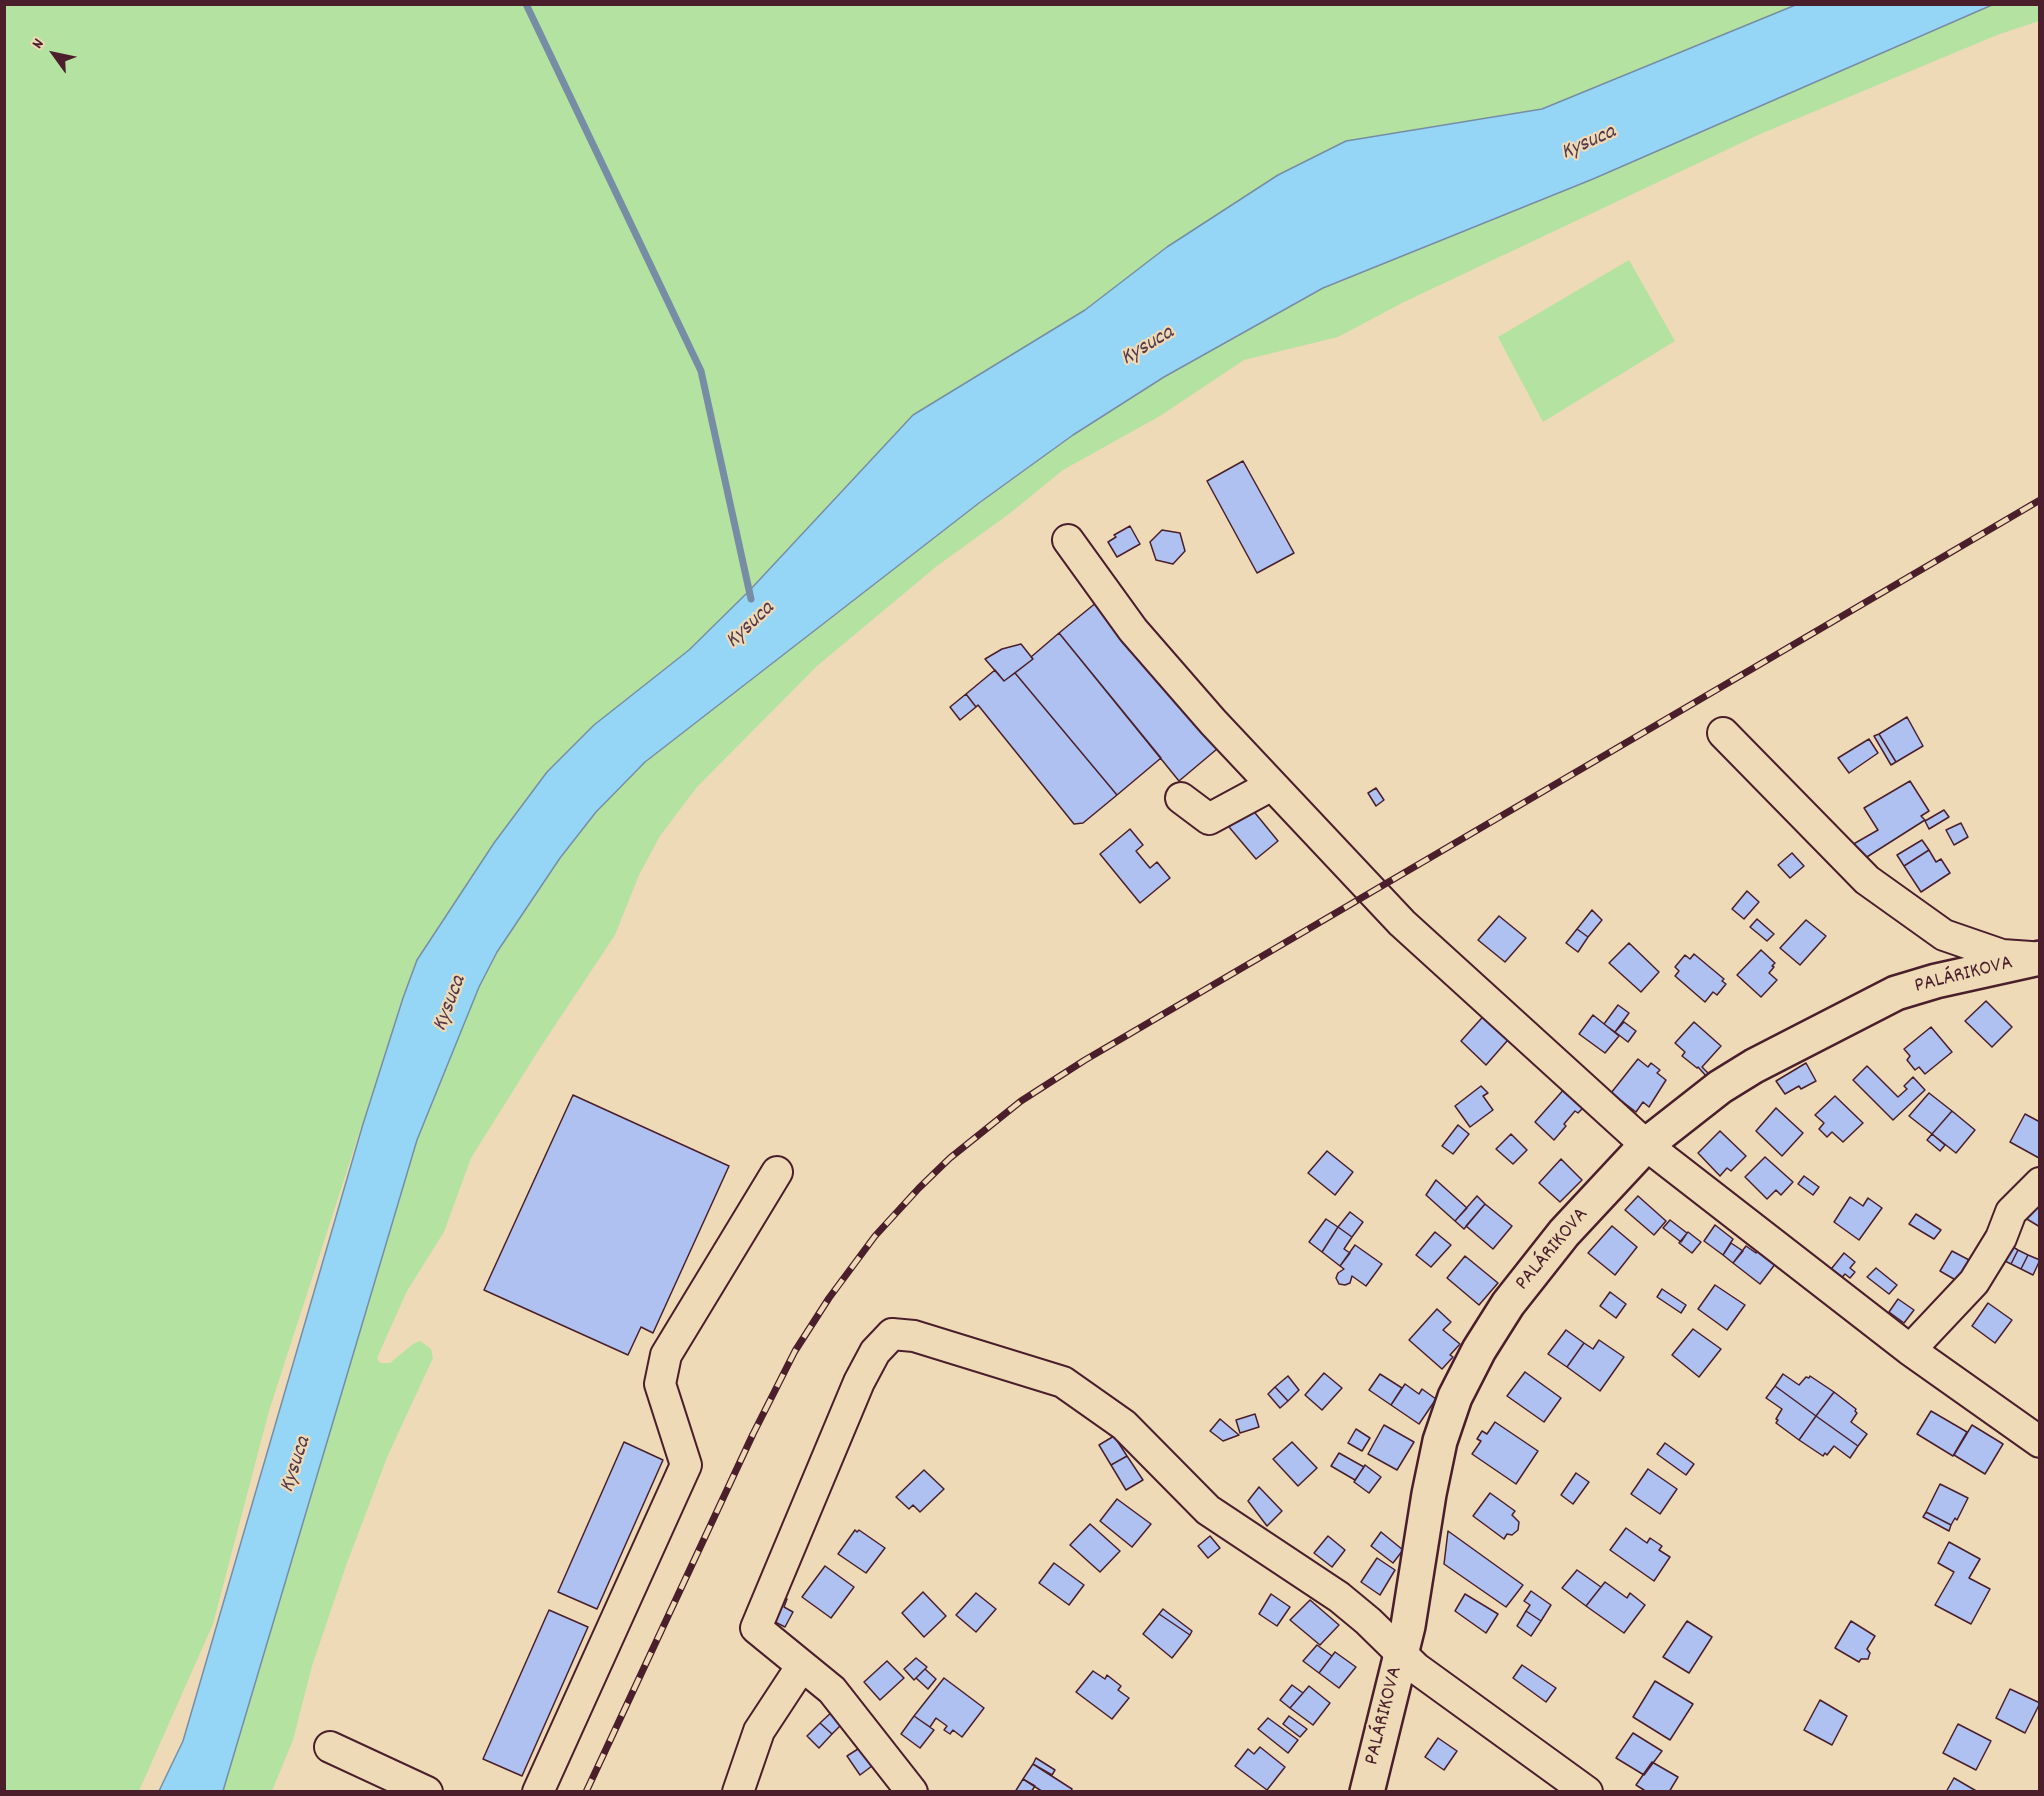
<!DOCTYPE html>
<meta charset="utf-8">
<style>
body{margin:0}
#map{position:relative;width:2044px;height:1796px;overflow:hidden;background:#efdab8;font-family:Dekko,sans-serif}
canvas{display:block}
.frame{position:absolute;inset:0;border:6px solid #4a1f2b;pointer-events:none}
.north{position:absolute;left:24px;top:24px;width:60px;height:60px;-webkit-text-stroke:4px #efdab8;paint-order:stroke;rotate:303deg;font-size:16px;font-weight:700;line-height:24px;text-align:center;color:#4a1f2b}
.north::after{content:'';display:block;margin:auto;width:21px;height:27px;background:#4a1f2b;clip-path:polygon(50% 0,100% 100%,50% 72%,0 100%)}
</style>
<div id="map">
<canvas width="2044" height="1796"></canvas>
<div class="frame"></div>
<div class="north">N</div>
</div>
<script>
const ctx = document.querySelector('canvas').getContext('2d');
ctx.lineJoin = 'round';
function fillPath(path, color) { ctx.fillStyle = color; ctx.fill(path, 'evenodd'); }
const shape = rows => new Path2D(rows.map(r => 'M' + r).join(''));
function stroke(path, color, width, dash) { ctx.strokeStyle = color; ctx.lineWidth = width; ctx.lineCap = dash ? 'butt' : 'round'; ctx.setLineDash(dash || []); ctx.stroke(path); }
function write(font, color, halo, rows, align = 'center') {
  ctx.font = font + ' Dekko,sans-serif'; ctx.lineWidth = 4.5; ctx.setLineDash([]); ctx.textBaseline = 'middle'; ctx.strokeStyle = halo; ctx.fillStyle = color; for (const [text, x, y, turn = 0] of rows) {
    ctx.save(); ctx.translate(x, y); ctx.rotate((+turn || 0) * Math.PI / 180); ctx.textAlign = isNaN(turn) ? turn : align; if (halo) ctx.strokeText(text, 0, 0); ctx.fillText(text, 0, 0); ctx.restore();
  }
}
const green = shape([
 [5,5,1798,5,1542,109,1346,141,1278,175,1167,247,1085,310,749,591,689,650,594,725,548,772,494,843,417,960,403,998,269,1411,213,1624,139,1791,5,1792],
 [1992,5,2039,5,2039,21,1997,35,1758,135,1404,302,1338,337,1244,360,1160,416,1063,470,1009,514,937,566,817,666,697,787,660,836,639,875,615,935,540,1048,471,1158,444,1232,407,1291,377,1358,380,1363,390,1363,413,1344,420,1341,431,1349,433,1358,388,1455,347,1563,312,1666,293,1740,272,1791,223,1792,417,1140,445,1068,479,987,497,952,560,858,596,812,645,762,979,503,1073,435,1164,377,1323,288,1593,179],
 [1629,260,1675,341,1543,422,1498,337]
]);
const water = shape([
 [1798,4,1992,5,1593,179,1323,288,1164,377,1073,435,979,503,645,762,596,812,560,858,497,952,479,987,417,1140,223,1791,159,1791,183,1741,363,1124,403,998,417,960,494,843,547,772,594,725,689,650,749,591,913,415,1085,310,1167,247,1278,175,1346,141,1542,109,1798,4]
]);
const stream = shape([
 [526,4,701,371,751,599]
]);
const building = shape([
 [1243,461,1294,553,1257,573,1207,481,1243,461],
 [1130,526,1140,544,1117,557,1108,542,1116,537,1114,535,1130,526],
 [1162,530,1180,533,1185,551,1173,564,1156,560,1150,542,1162,530],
 [1097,602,1217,749,1179,781,1059,633,1097,602],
 [1059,633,1161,758,1117,795,1015,673,1033,659,1031,657,1059,633],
 [1021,644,1033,659,1004,681,985,659,1002,649,1021,644],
 [995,670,1004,681,1015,673,1117,795,1083,823,1074,824,978,705,976,707,966,694,995,670],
 [966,694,976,707,960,720,950,707,966,694],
 [1907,717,1923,746,1896,762,1879,734,1907,717],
 [1879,734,1896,762,1891,765,1874,736,1879,734],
 [1869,739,1878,753,1849,773,1838,758,1869,739],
 [1910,781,1929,811,1921,816,1925,820,1859,862,1843,850,1878,830,1864,808,1910,781],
 [1376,788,1384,800,1376,806,1368,793,1376,788],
 [1251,808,1278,841,1256,859,1229,827,1251,808],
 [1944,810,1949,817,1929,829,1925,821,1944,810],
 [1961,823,1968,837,1954,845,1946,830,1961,823],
 [1130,829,1143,845,1136,851,1150,868,1157,862,1170,878,1140,903,1100,854,1130,829],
 [1922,840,1929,850,1904,866,1897,855,1922,840],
 [1929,850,1936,862,1941,859,1950,873,1921,892,1904,866,1929,850],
 [1792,853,1804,866,1790,878,1778,865,1792,853],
 [1747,891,1759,902,1744,919,1732,909,1747,891],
 [1592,910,1602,920,1588,937,1577,929,1592,910],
 [1499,916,1526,938,1505,962,1478,940,1499,916],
 [1757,919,1774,934,1767,941,1750,927,1757,919],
 [1806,920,1826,936,1800,965,1780,948,1806,920],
 [1577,929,1588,937,1578,952,1566,943,1577,929],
 [1629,943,1659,972,1641,992,1609,963,1629,943],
 [1761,950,1775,963,1772,966,1774,967,1769,973,1777,980,1761,997,1737,975,1761,950],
 [1694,954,1724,979,1722,981,1726,984,1717,995,1713,992,1705,1002,1675,976,1679,971,1675,967,1685,955,1690,959,1694,954],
 [1986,1001,2012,1027,1992,1047,1965,1021,1986,1001],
 [1618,1005,1629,1013,1615,1032,1604,1024,1618,1005],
 [1489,1010,1514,1033,1486,1065,1461,1041,1489,1010],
 [1593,1015,1619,1036,1605,1053,1579,1034,1593,1015],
 [1624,1022,1636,1031,1628,1042,1615,1032,1624,1022],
 [1694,1022,1721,1046,1702,1067,1710,1075,1707,1077,1698,1067,1697,1068,1682,1056,1685,1052,1675,1043,1694,1022],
 [1931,1027,1952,1052,1925,1074,1919,1067,1915,1070,1907,1060,1910,1056,1904,1049,1931,1027],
 [1638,1059,1648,1067,1651,1063,1660,1070,1657,1073,1666,1080,1649,1107,1643,1102,1636,1112,1611,1093,1638,1059],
 [1806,1063,1816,1081,1801,1089,1799,1086,1785,1094,1776,1081,1806,1063],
 [1867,1066,1898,1097,1907,1089,1904,1086,1913,1077,1925,1090,1893,1120,1853,1080,1867,1066],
 [1481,1086,1488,1093,1483,1096,1493,1110,1470,1127,1455,1106,1481,1086],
 [1566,1087,1586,1105,1578,1113,1575,1111,1564,1124,1566,1126,1554,1140,1535,1122,1566,1087],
 [1929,1093,1952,1111,1932,1134,1909,1116,1929,1093],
 [573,1095,729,1166,653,1333,641,1327,628,1355,484,1290,573,1095],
 [1835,1096,1863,1123,1843,1142,1832,1132,1827,1137,1819,1129,1824,1123,1815,1115,1835,1096],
 [1776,1108,1803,1133,1782,1156,1756,1131,1776,1108],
 [1952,1111,1975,1130,1956,1153,1932,1134,1952,1111],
 [2025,1114,2040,1122,2039,1158,2010,1142,2025,1114],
 [1458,1125,1469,1134,1453,1154,1442,1146,1458,1125],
 [1720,1131,1746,1156,1731,1171,1727,1168,1720,1176,1698,1153,1720,1131],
 [1511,1134,1527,1150,1513,1164,1496,1149,1511,1134],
 [1932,1134,1945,1145,1940,1151,1927,1140,1932,1134],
 [1327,1151,1353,1172,1335,1195,1308,1173,1327,1151],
 [1765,1157,1793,1182,1781,1195,1776,1190,1767,1199,1745,1177,1765,1157],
 [1561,1159,1582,1180,1560,1202,1539,1183,1561,1159],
 [1804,1176,1819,1187,1813,1195,1798,1184,1804,1176],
 [1436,1180,1467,1208,1455,1221,1426,1195,1436,1180],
 [1477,1196,1485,1204,1464,1229,1455,1221,1477,1196],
 [1638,1196,1666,1221,1654,1235,1625,1210,1638,1196],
 [1850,1197,1863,1206,1868,1198,1882,1208,1859,1240,1834,1222,1850,1197],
 [2030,1202,2040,1208,2040,1227,2022,1216,2030,1202],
 [1485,1204,1512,1226,1493,1249,1466,1226,1485,1204],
 [1350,1212,1363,1222,1352,1237,1338,1227,1350,1212],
 [1916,1214,1941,1230,1934,1239,1909,1224,1916,1214],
 [1326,1219,1338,1227,1322,1252,1309,1242,1326,1219],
 [1670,1220,1687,1233,1681,1242,1663,1228,1670,1220],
 [1715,1225,1733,1239,1723,1255,1704,1241,1715,1225],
 [1612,1226,1637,1247,1615,1275,1588,1253,1612,1226],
 [1338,1227,1352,1237,1344,1249,1350,1253,1340,1266,1322,1252,1338,1227],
 [1435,1232,1451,1245,1431,1267,1416,1255,1435,1232],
 [1688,1232,1701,1242,1692,1253,1679,1243,1688,1232],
 [1731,1243,1743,1251,1733,1263,1723,1255,1731,1243],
 [1355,1245,1382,1264,1366,1286,1352,1276,1350,1283,1345,1285,1339,1284,1336,1278,1338,1273,1344,1269,1340,1266,1355,1245],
 [1746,1246,1756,1253,1761,1247,1779,1259,1760,1284,1733,1263,1746,1246],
 [2013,1247,2018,1250,2011,1264,2005,1261,2013,1247],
 [2018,1250,2028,1255,2021,1269,2011,1264,2018,1250],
 [1952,1251,1971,1261,1959,1282,1940,1271,1952,1251],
 [1844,1253,1855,1262,1850,1268,1855,1272,1850,1278,1845,1274,1838,1282,1828,1273,1844,1253],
 [2028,1255,2040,1260,2033,1275,2021,1269,2028,1255],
 [1465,1256,1498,1283,1479,1305,1447,1278,1465,1256],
 [1876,1268,1897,1285,1889,1294,1867,1277,1876,1268],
 [1715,1285,1745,1305,1727,1330,1698,1309,1715,1285],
 [1662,1289,1686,1305,1681,1313,1657,1297,1662,1289],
 [1610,1292,1626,1304,1616,1318,1600,1306,1610,1292],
 [1898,1299,1914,1310,1904,1323,1889,1312,1898,1299],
 [1988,1303,2012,1320,1995,1343,1972,1326,1988,1303],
 [1437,1309,1451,1322,1443,1330,1460,1344,1450,1355,1453,1357,1442,1369,1409,1340,1437,1309],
 [1693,1329,1721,1349,1699,1377,1672,1355,1693,1329],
 [1566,1330,1584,1343,1567,1367,1548,1354,1566,1330],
 [1599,1340,1624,1357,1600,1391,1567,1367,1584,1343,1593,1349,1599,1340],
 [1525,1372,1561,1398,1544,1422,1507,1396,1525,1372],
 [1324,1373,1342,1388,1322,1410,1305,1395,1324,1373],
 [1380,1374,1402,1388,1391,1405,1369,1390,1380,1374],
 [1783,1374,1799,1385,1806,1377,1809,1378,1810,1376,1834,1392,1816,1416,1775,1386,1783,1374],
 [1288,1376,1299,1390,1288,1401,1275,1387,1288,1376],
 [1405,1384,1419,1394,1422,1389,1436,1399,1419,1424,1391,1405,1405,1384],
 [1775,1386,1816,1416,1799,1440,1776,1423,1778,1420,1776,1419,1782,1409,1766,1398,1775,1386],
 [1275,1387,1288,1401,1280,1408,1268,1394,1275,1387],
 [1834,1392,1856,1409,1855,1411,1857,1413,1851,1422,1867,1434,1858,1446,1816,1416,1834,1392],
 [1931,1411,1967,1432,1953,1456,1917,1434,1931,1411],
 [1255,1414,1259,1427,1240,1433,1236,1420,1255,1414],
 [1816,1416,1858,1446,1850,1458,1834,1446,1827,1455,1825,1453,1823,1456,1799,1440,1816,1416],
 [1220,1419,1239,1435,1223,1441,1210,1431,1220,1419],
 [1495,1422,1538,1451,1516,1484,1472,1454,1481,1441,1477,1439,1482,1431,1487,1434,1495,1422],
 [1384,1425,1414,1442,1397,1470,1368,1454,1384,1425],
 [1972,1425,2003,1444,1985,1474,1954,1455,1972,1425],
 [1356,1429,1370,1438,1362,1451,1348,1443,1356,1429],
 [1114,1436,1127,1456,1111,1465,1099,1445,1114,1436],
 [624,1442,663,1460,597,1609,558,1592,624,1442],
 [1292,1442,1317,1468,1298,1486,1273,1459,1292,1442],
 [1665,1443,1694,1464,1686,1475,1657,1454,1665,1443],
 [1339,1453,1364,1467,1355,1480,1331,1466,1339,1453],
 [1127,1456,1143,1480,1126,1490,1111,1465,1127,1456],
 [1365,1465,1381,1477,1369,1493,1354,1482,1365,1465],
 [1648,1469,1677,1489,1660,1514,1631,1494,1648,1469],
 [924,1470,944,1489,920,1512,913,1505,909,1509,896,1497,924,1470],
 [1576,1473,1589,1482,1573,1504,1561,1495,1576,1473],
 [1940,1484,1968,1498,1957,1520,1955,1518,1951,1525,1926,1512,1940,1484],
 [1259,1487,1282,1511,1267,1526,1248,1501,1259,1487],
 [1490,1493,1515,1511,1512,1515,1519,1522,1518,1530,1512,1535,1507,1534,1504,1539,1473,1516,1490,1493],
 [1117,1499,1151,1524,1132,1547,1100,1521,1117,1499],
 [1926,1512,1951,1525,1949,1531,1923,1517,1926,1512],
 [1090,1524,1120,1551,1100,1572,1070,1545,1090,1524],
 [1626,1528,1647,1543,1650,1538,1662,1546,1659,1550,1670,1557,1654,1581,1610,1550,1626,1528],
 [855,1530,857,1532,859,1530,885,1548,866,1573,838,1554,855,1530],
 [1448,1531,1523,1585,1506,1607,1444,1564,1448,1531],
 [1381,1532,1403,1550,1393,1563,1371,1546,1381,1532],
 [1210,1536,1220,1548,1208,1558,1198,1546,1210,1536],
 [1328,1536,1345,1550,1332,1567,1314,1553,1328,1536],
 [1949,1542,1980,1559,1969,1578,1990,1589,1971,1624,1935,1605,1954,1572,1938,1563,1949,1542],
 [1377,1558,1395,1570,1380,1595,1361,1582,1377,1558],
 [1054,1563,1084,1585,1069,1605,1039,1583,1054,1563],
 [825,1566,854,1587,831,1618,802,1597,825,1566],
 [1577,1570,1601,1587,1586,1606,1562,1588,1577,1570],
 [1605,1582,1627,1598,1630,1593,1645,1605,1624,1633,1586,1606,1605,1582],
 [1531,1591,1551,1605,1541,1621,1526,1611,1530,1605,1524,1601,1531,1591],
 [923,1592,946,1616,924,1637,902,1613,923,1592],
 [976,1593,996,1609,976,1632,956,1615,976,1593],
 [1271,1594,1290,1607,1277,1626,1259,1614,1271,1594],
 [1465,1594,1498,1614,1486,1633,1455,1611,1465,1594],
 [782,1596,787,1599,784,1607,793,1612,785,1627,773,1621,782,1596],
 [1310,1600,1339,1625,1320,1645,1290,1620,1310,1600],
 [1163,1609,1192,1631,1190,1635,1159,1614,1163,1609],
 [549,1610,588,1627,522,1776,483,1759,549,1610],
 [1526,1611,1541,1621,1531,1636,1517,1626,1526,1611],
 [1159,1614,1190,1635,1172,1658,1143,1634,1159,1614],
 [1687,1621,1712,1637,1689,1673,1663,1657,1687,1621],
 [1851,1621,1875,1636,1867,1649,1870,1653,1868,1659,1861,1659,1859,1662,1835,1648,1851,1621],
 [1317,1645,1332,1656,1319,1673,1303,1661,1317,1645],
 [1335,1652,1356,1667,1339,1688,1319,1673,1335,1652],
 [916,1658,927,1667,914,1680,904,1669,916,1658],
 [887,1661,904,1678,880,1700,864,1682,887,1661],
 [1522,1665,1556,1688,1546,1702,1513,1678,1522,1665],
 [925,1669,936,1679,928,1689,916,1678,925,1669],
 [1093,1671,1105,1679,1107,1675,1121,1686,1118,1690,1129,1698,1112,1719,1076,1692,1093,1671],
 [944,1678,984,1708,962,1737,953,1730,950,1734,944,1730,947,1726,936,1718,930,1727,914,1716,944,1678],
 [1655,1681,1693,1704,1670,1740,1633,1717,1655,1681],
 [1292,1685,1303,1693,1290,1708,1280,1700,1292,1685],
 [1309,1686,1330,1703,1313,1725,1290,1708,1309,1686],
 [2010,1689,2040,1703,2025,1733,1996,1718,2010,1689],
 [1820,1700,1847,1716,1832,1745,1804,1730,1820,1700],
 [834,1710,845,1721,832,1734,820,1723,834,1710],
 [914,1716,934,1730,920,1748,901,1734,914,1716],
 [1289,1716,1307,1729,1300,1737,1283,1724,1289,1716],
 [1268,1718,1298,1740,1288,1753,1258,1729,1268,1718],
 [820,1723,832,1734,819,1748,807,1736,820,1723],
 [1958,1724,1991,1741,1976,1770,1943,1753,1958,1724],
 [1633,1733,1662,1751,1644,1775,1616,1758,1633,1733],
 [1438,1738,1457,1751,1444,1770,1425,1757,1438,1738],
 [861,1747,876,1763,860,1775,847,1756,861,1747],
 [1260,1747,1285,1767,1267,1790,1235,1766,1248,1749,1254,1754,1260,1747],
 [1036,1758,1055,1770,1052,1775,1033,1764,1036,1758],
 [1652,1762,1678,1777,1669,1792,1647,1792,1636,1785,1652,1762],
 [1033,1764,1072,1789,1071,1792,1043,1792,1023,1779,1033,1764],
 [1954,1778,1978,1792,1946,1792,1954,1778],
 [1023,1779,1035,1786,1031,1792,1015,1792,1023,1779]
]);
const minor = shape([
 [1068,540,1133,630,1213,722,1402,923,1646,1145,1910,1350,2040,1442],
 [1723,733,1867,880,1944,935,2002,955,2031,957],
 [1181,798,1209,819,1272,785],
 [1910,1350,1974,1282,2001,1238,2011,1212,2040,1183],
 [330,1747,427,1792],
 [538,1792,686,1465,660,1384,666,1355,777,1172],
 [738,1792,759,1731,801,1667],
 [912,1792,832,1690,756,1628,859,1382,875,1352,892,1334,914,1336,1063,1382,1124,1425,1208,1510,1339,1597,1368,1621,1416,1668,1587,1792]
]);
const major = shape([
 [1367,1792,1408,1626,1429,1494,1440,1441,1455,1397,1479,1350,1508,1304,1564,1233,1646,1145,1720,1087,1754,1066,1896,993,1936,981,2040,958]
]);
const rail = shape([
 [586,1792,753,1434,795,1351,829,1298,875,1236,919,1188,950,1158,1021,1101,1085,1060,2040,500]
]);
const streetNames = [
 ["PALÁRIKOVA",1964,976,-14],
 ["PALÁRIKOVA",1553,1250,-50],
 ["PALÁRIKOVA",1385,1716,-76]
];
const waterNames = [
 ["Kysuca",1589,144,-24],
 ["Kysuca",1148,347,-31],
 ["Kysuca",751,626,-43],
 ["Kysuca",451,1004,-69],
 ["Kysuca",297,1465,-72]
];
fillPath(green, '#b4e2a1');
fillPath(water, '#95d6f7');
stroke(water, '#778da5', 1.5);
stroke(stream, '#778da5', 7);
fillPath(building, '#aec1f0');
stroke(building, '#4a1f2b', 1.5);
stroke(minor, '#4a1f2b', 34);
stroke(major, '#4a1f2b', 38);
stroke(minor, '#efdab8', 30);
stroke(major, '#efdab8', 33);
stroke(rail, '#4a1f2b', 7);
stroke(rail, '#efdab8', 4.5, [14]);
write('21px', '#4a1f2b', '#efdab8', streetNames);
write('italic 22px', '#553a4a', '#efdab8', waterNames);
</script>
